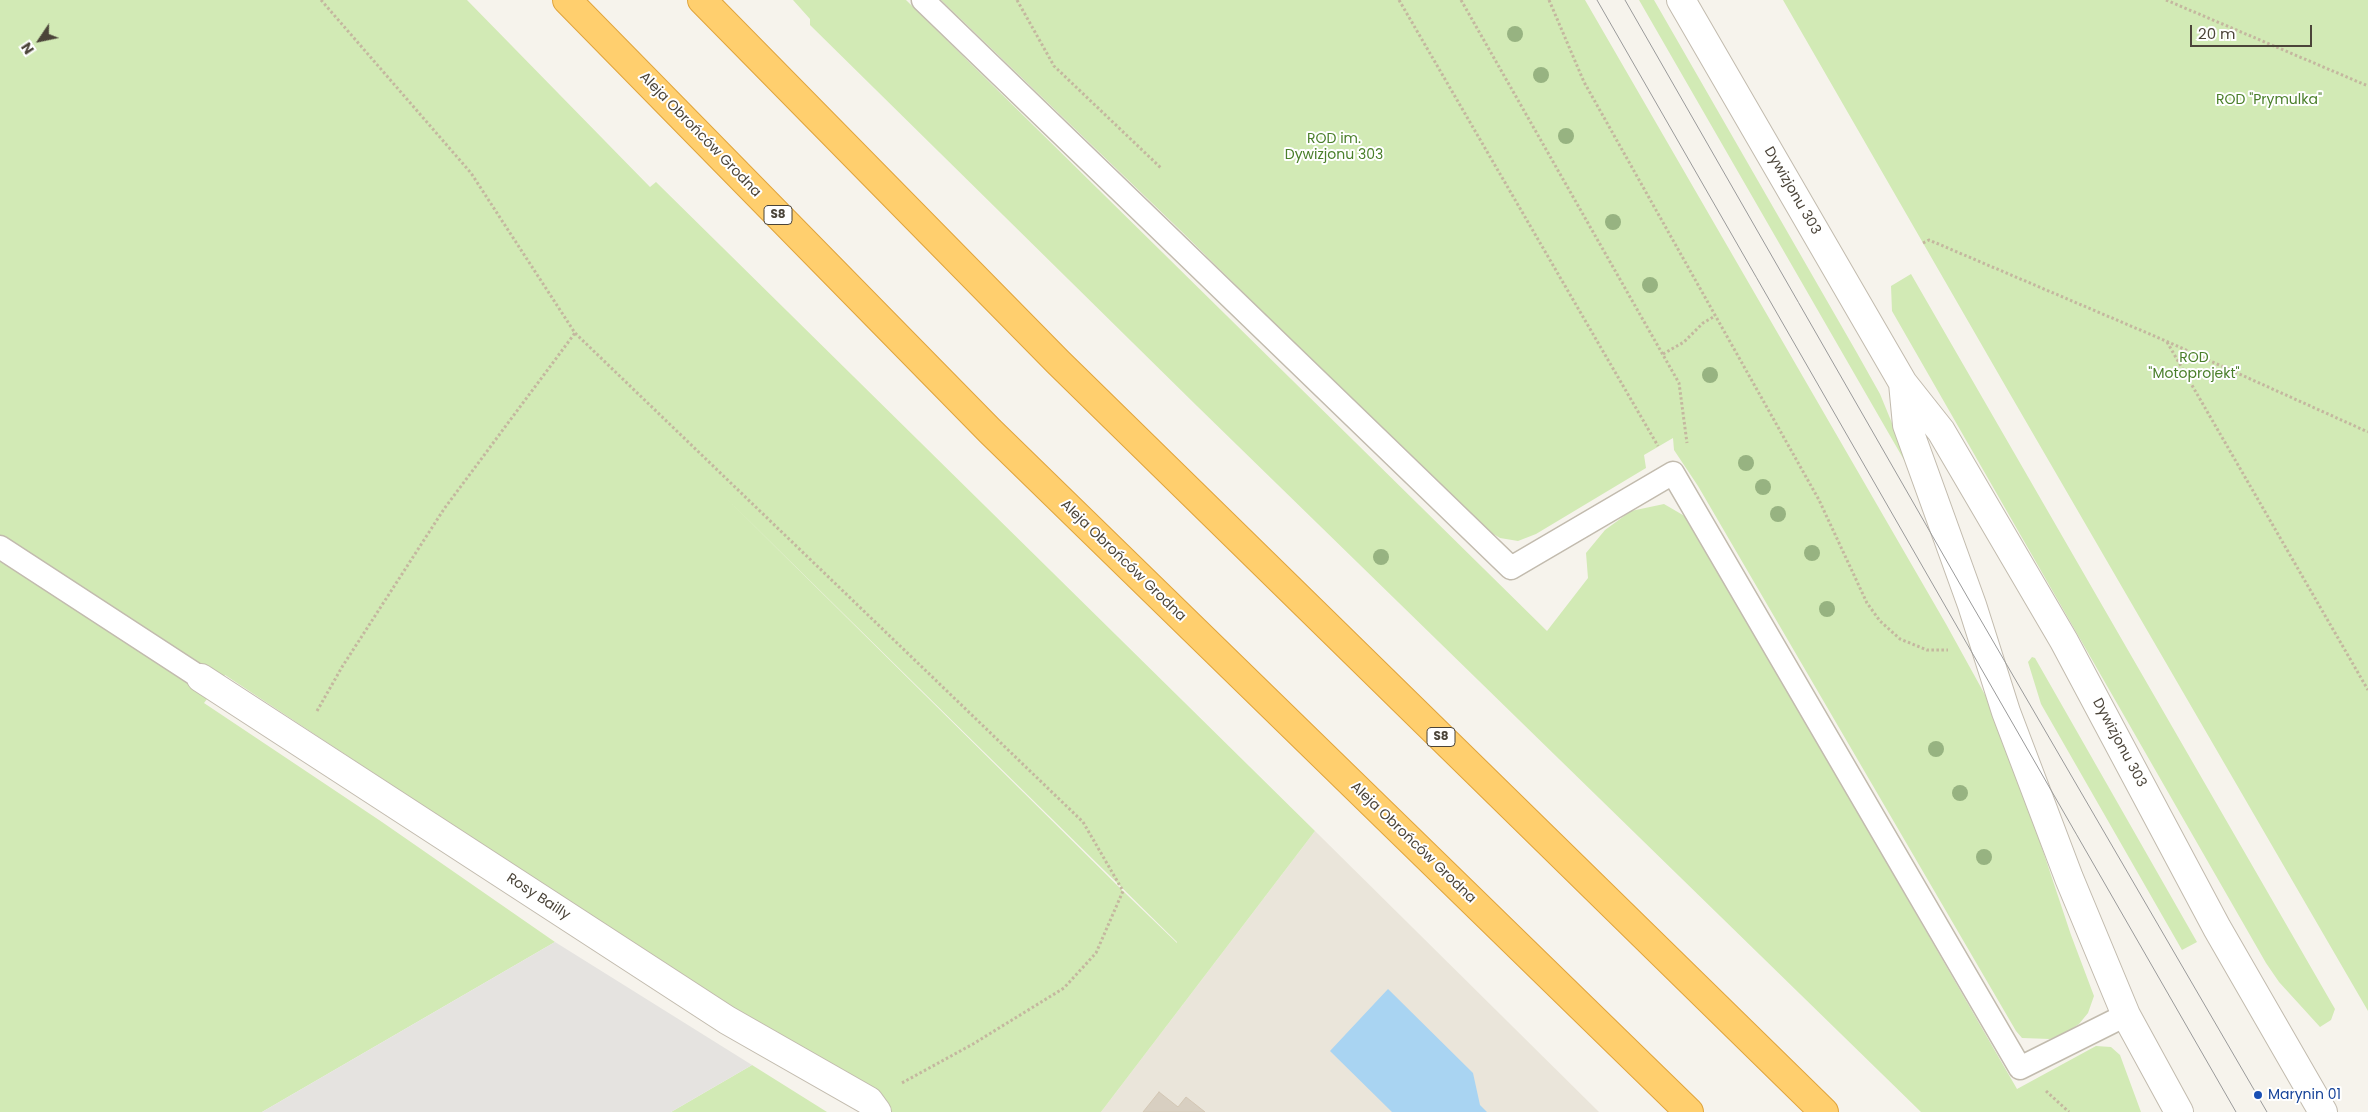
<!DOCTYPE html>
<meta charset="utf-8">
<style>
body{margin:0}
#map{position:relative;width:2368px;height:1112px;overflow:hidden;background:#f6f3ec;font-family:Poppins,sans-serif}
canvas{display:block}
.north{position:absolute;left:15px;top:15px;width:50px;height:50px;-webkit-text-stroke:4px #fff;paint-order:stroke;rotate:236deg;font-size:14px;font-weight:700;line-height:20px;text-align:center;color:#4b4439}
.north::after{content:'';display:block;margin:auto;width:18px;height:22px;background:#4b4439;clip-path:polygon(50% 0,100% 100%,50% 72%,0 100%)}
.scale{position:absolute;left:2190px;top:25px;width:122px;height:22px;box-sizing:border-box;border:2px solid #4b4439;border-top:0;padding-left:6px;font-size:15px;line-height:18px;white-space:nowrap;color:#4b4439;-webkit-text-stroke:4px #fff;paint-order:stroke}
</style>
<div id="map">
<canvas width="2368" height="1112"></canvas>
<div class="north">N</div>
<div class="scale">20 m</div>
</div>
<script>
const ctx = document.querySelector('canvas').getContext('2d');
ctx.lineJoin = 'round';
function fillPath(path, color) { ctx.fillStyle = color; ctx.fill(path, 'evenodd'); }
const shape = rows => new Path2D(rows.map(r => 'M' + r).join(''));
function stroke(path, color, width, dash) { ctx.strokeStyle = color; ctx.lineWidth = width; ctx.lineCap = dash ? 'butt' : 'round'; ctx.setLineDash(dash || []); ctx.stroke(path); }
function write(font, color, halo, rows, align = 'center') {
  ctx.font = font + ' Poppins,sans-serif'; ctx.lineWidth = 4; ctx.setLineDash([]); ctx.textBaseline = 'middle'; ctx.strokeStyle = halo; ctx.fillStyle = color; for (const [text, x, y, turn = 0] of rows) {
    ctx.save(); ctx.translate(x, y); ctx.rotate((+turn || 0) * Math.PI / 180); ctx.textAlign = isNaN(turn) ? turn : align; if (halo) ctx.strokeText(text, 0, 0); ctx.fillText(text, 0, 0); ctx.restore();
  }
}
const residential = shape([
 [1315,831,1599,1112,1101,1112]
]);
const green = shape([
 [0,0,467,0,650,187,656,182,1315,831,1101,1112,886,1112,225,675,204,703,382,822,555,942,262,1112,0,1112],
 [726,498,1177,942,1177,943,1123,891],
 [793,0,906,0,1547,631,1588,578,1586,553,1605,530,1631,511,1664,504,1688,518,2017,1089,2096,1046,2111,1047,2120,1055,2141,1112,1921,1112,1197,406,810,25,810,19],
 [941,0,1585,0,1946,624,2000,722,2071,935,2094,996,2088,1013,2079,1024,2067,1032,2050,1039,2022,1038,2016,1031,1698,486,1674,450,1673,438,1644,455,1646,468,1536,534,1518,541,1500,538,1480,526,1180,230],
 [1639,0,1654,0,1857,353,1880,394,1915,479],
 [1783,0,2368,0,2368,1011,2010,394],
 [1911,274,2335,1009,2331,1020,2320,1027,2279,982,2266,963,1892,311,1891,286],
 [2032,657,2035,658,2197,942,2182,950,2041,704,2028,662],
 [752,1065,827,1112,671,1112]
]);
const parking = shape([
 [555,942,752,1065,671,1112,262,1112]
]);
const water = shape([
 [1388,989,1473,1073,1480,1105,1487,1112,1392,1112,1330,1051]
]);
const building = shape([
 [1159,1092,1178,1107,1186,1097,1205,1112,1143,1112,1159,1092]
]);
const path = shape([
 [321,0,471,173,575,333,1083,822,1123,891,1096,953,1064,988,973,1044,900,1084],
 [1017,0,1054,66,1161,168],
 [1399,0,1658,446],
 [1461,0,1679,383,1687,443],
 [1549,0,1584,82,1819,500,1867,603,1880,621,1900,639,1927,650,1948,650],
 [2166,0,2368,86],
 [1923,243,1929,240,2166,341,2368,432],
 [2167,342,2368,690],
 [1663,354,1684,342,1703,323,1715,316],
 [317,711,342,667,444,509,575,333],
 [2046,1091,2069,1112]
]);
const service = shape([
 [923,0,1511,568,1673,473,2020,1068,2126,1015],
 [0,547,201,678]
]);
const minor = shape([
 [201,678,727,1020,869,1101,877,1112]
]);
const tertiary = shape([
 [1681,0,1903,383,1941,431,2064,641,2217,928,2323,1112],
 [1903,383,1907,425,1972,605,2006,712,2069,878,2126,1015,2179,1112]
]);
const motorway = shape([
 [567,0,990,431,1689,1112],
 [702,0,1058,362,1824,1112]
]);
const tram = shape([
 [1597,0,2236,1112],
 [1625,0,1972,605,2267,1112]
]);
const trees = [
 [1515,34],
 [1541,75],
 [1566,136],
 [1613,222],
 [1650,285],
 [1710,375],
 [1746,463],
 [1763,487],
 [1778,514],
 [1812,553],
 [1381,557],
 [1827,609],
 [1936,749],
 [1960,793],
 [1984,857]
];
const markers = [
 [2258,1095,5,"#1a4fb4"]
];
const shields = [
 [778,215,28],
 [1441,737,28]
];
const shieldNames = [
 ["S8",778,215],
 ["S8",1441,737]
];
const parkNames = [
 ["ROD \"Prymulka\"",2269,100],
 ["ROD im.",1334,139],
 ["Dywizjonu 303",1334,155],
 ["ROD",2194,358],
 ["\"Motoprojekt\"",2194,374]
];
const streetNames = [
 ["Aleja Obrońców Grodna",700,135,46],
 ["Dywizjonu 303",1792,191,60],
 ["Aleja Obrońców Grodna",1123,561,44],
 ["Dywizjonu 303",2119,743,62],
 ["Aleja Obrońców Grodna",1413,843,44],
 ["Rosy Bailly",538,897,33]
];
const transitNames = [
 ["Marynin 01",2268,1095]
];
fillPath(residential, '#eae5da');
fillPath(green, '#d2eab5');
fillPath(parking, '#e5e3e0');
fillPath(water, '#a9d4f2');
fillPath(building, '#d8cfc1');
stroke(building, '#d3c7b4', 1);
stroke(service, '#c2bbae', 25);
stroke(minor, '#c2bbae', 30);
stroke(tertiary, '#c2bbae', 30);
stroke(motorway, '#e0a43c', 30);
stroke(path, '#c4b79f', 3, [2.5, 2.5]);
stroke(service, '#fff', 22);
stroke(minor, '#fff', 28);
stroke(tertiary, '#fff', 28);
stroke(motorway, '#ffcf6e', 28);
stroke(tram, '#9a9a9a', 1);
ctx.fillStyle = '#97b381';
for (const [x, y] of trees) { ctx.beginPath(); ctx.arc(x, y, 8, 0, 2 * Math.PI); ctx.fill(); }
for (const [x, y, r, color] of markers) { const dot = new Path2D(); dot.arc(x, y, r, 0, 2 * Math.PI); ctx.fillStyle = color; ctx.fill(dot); stroke(dot, '#fff', 2); }
for (const [x, y, w] of shields) { const box = new Path2D(); box.roundRect(x - w / 2, y - 9.5, w, 19, 4); ctx.fillStyle = '#fff'; ctx.fill(box); stroke(box, '#4b4439', 1); }
write('bold 12px', '#4b4439', null, shieldNames);
write('14px', '#4a7f2a', '#fff', parkNames);
write('14px', '#4b4439', '#fff', streetNames);
write('14px', '#164399', '#fff', transitNames, 'left');
</script>
